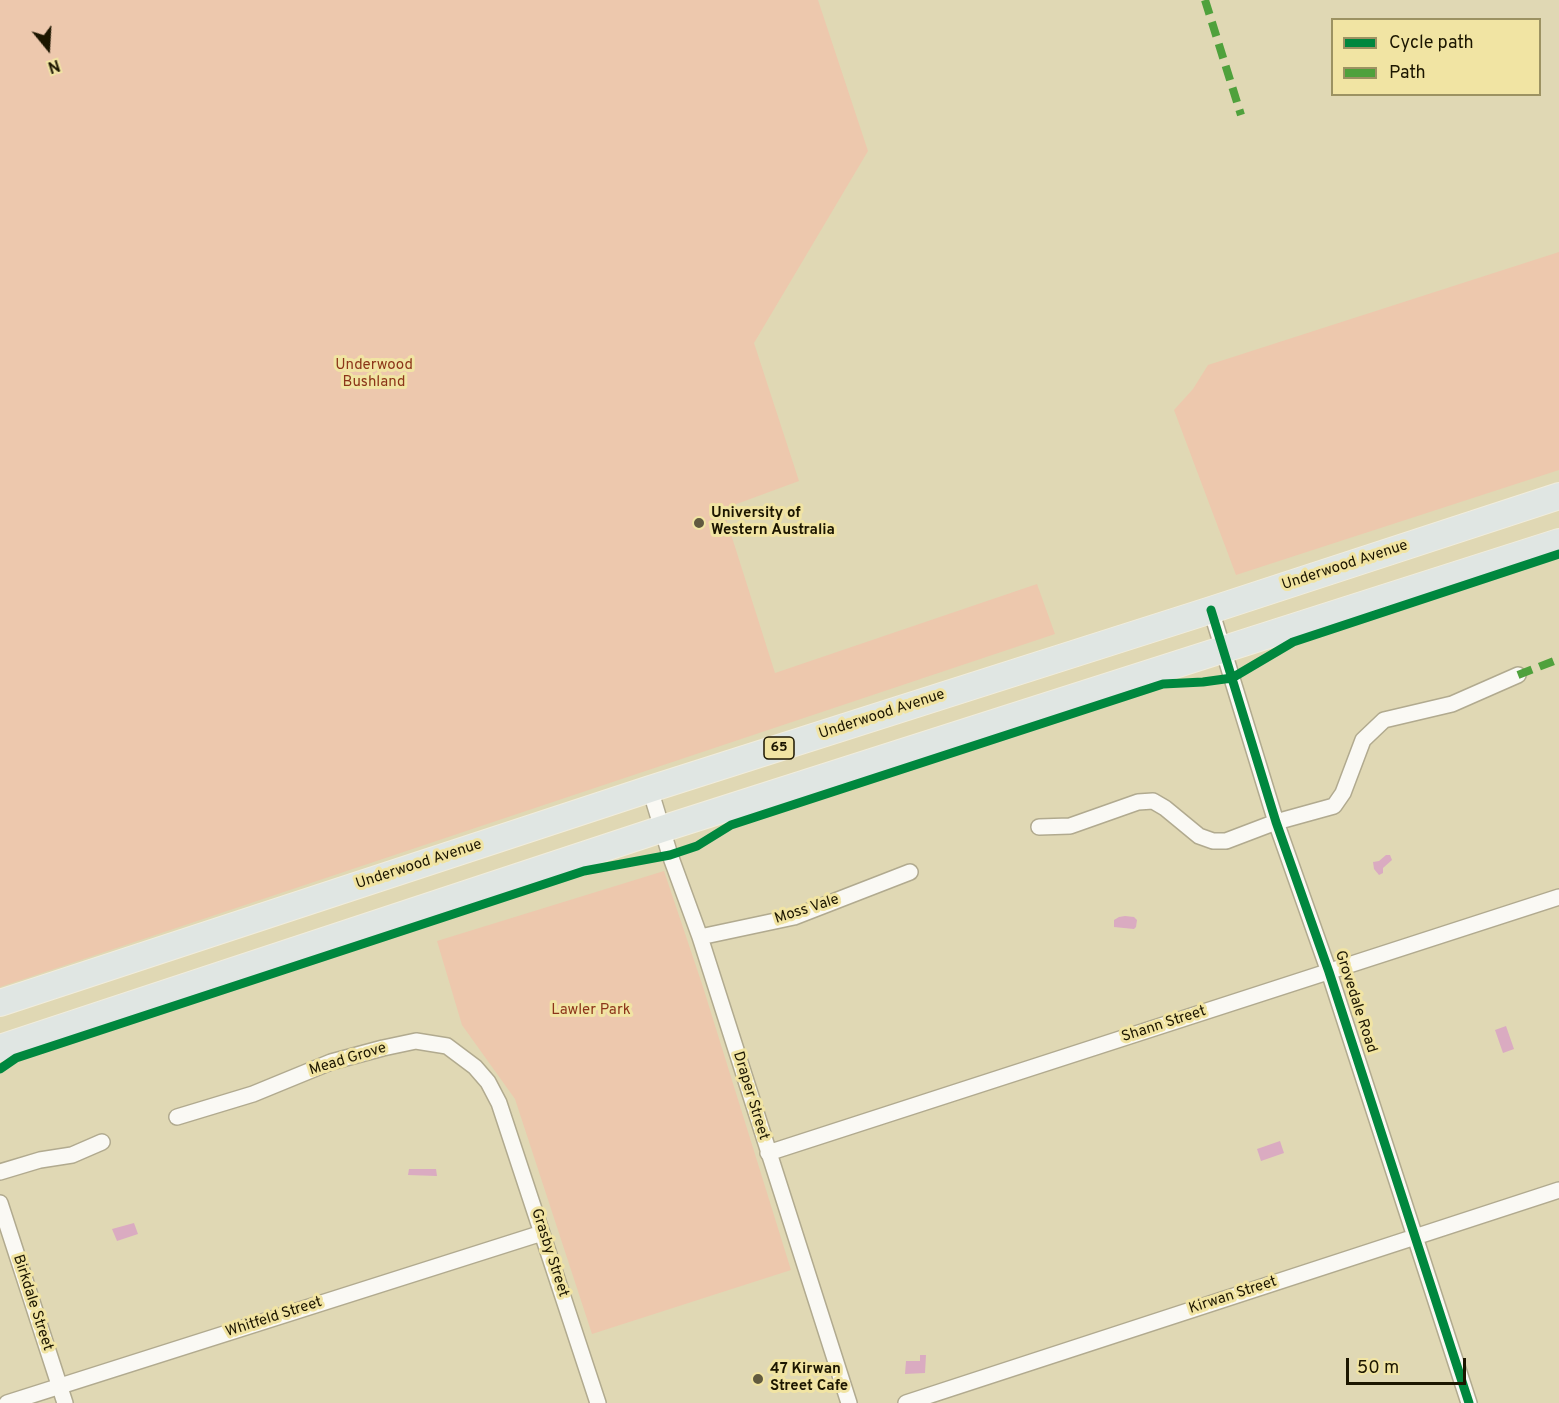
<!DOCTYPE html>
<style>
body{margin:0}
#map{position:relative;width:1559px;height:1403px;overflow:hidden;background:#e0d8b4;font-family:Overpass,sans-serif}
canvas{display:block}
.legend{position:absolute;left:1331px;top:18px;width:210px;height:78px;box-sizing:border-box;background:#f1e4a3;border:2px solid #9c9262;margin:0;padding:8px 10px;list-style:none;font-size:18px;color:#1c1600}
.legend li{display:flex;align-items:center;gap:12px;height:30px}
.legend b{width:30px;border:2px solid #9c9262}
.north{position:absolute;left:18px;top:18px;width:60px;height:60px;-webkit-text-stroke:4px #f1e4a3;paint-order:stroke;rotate:162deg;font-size:16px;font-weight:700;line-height:24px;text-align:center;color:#1c1600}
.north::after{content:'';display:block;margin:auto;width:21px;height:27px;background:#1c1600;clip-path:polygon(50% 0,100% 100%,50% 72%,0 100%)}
.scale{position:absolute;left:1346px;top:1358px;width:120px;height:27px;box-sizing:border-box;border:3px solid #1c1600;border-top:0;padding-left:8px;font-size:18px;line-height:21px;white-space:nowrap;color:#1c1600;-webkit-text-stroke:4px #f1e4a3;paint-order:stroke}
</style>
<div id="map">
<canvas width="1559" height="1403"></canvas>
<ul class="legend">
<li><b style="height:8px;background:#00873e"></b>Cycle path</li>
<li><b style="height:8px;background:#4fa13c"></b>Path</li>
</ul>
<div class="north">N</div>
<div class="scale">50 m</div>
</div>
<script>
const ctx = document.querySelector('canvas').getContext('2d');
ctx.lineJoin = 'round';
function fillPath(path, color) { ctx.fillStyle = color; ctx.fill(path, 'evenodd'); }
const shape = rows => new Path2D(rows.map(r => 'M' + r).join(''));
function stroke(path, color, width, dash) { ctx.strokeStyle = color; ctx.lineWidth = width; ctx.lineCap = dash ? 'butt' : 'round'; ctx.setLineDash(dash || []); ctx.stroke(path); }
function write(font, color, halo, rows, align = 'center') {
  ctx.font = font + ' Overpass,sans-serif'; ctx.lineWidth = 6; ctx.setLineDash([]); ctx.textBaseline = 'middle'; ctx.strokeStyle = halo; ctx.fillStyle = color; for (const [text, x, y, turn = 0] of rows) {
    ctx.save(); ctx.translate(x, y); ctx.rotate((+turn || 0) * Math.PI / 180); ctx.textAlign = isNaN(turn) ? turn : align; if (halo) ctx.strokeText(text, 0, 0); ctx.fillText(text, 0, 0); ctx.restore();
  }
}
const green = shape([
 [0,0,818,0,868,151,754,343,799,481,723,509,775,673,1037,584,1055,634,0,987],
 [1559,252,1559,470,1236,575,1174,410,1193,389,1208,365],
 [664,871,703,987,791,1270,592,1334,515,1099,462,1025,437,941]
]);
const water = shape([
 [1386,855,1390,855,1392,860,1383,868,1383,873,1379,875,1374,869,1373,862,1379,861],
 [1125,916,1134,917,1137,920,1136,927,1134,929,1114,927,1114,920,1119,917],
 [1506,1026,1514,1049,1503,1053,1495,1030],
 [1280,1141,1284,1153,1261,1161,1257,1149],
 [409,1169,436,1169,437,1176,408,1175],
 [134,1223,138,1234,117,1241,112,1229],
 [920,1355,926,1355,925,1373,905,1374,906,1361,920,1361]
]);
const minor = shape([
 [1211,610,1276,822,1329,972,1469,1403],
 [650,789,670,855,700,937,849,1403],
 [1039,827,1070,826,1138,802,1153,801,1165,808,1199,836,1213,841,1226,841,1276,822,1334,806,1343,793,1363,740,1384,720,1452,704,1518,675],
 [700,937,794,917,910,872],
 [177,1117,253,1094,331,1062,383,1048,416,1041,447,1046,475,1067,488,1082,499,1103,598,1403],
 [768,1153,1559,897],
 [0,1172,40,1160,72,1155,102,1142],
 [0,1203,65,1403],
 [7,1403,542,1233],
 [906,1403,1559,1190]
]);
const primary = shape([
 [0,1003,650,789,1211,610,1559,496],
 [0,1048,662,829,1559,542]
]);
const quiet = shape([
 [1205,0,1241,115],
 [1518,675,1559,659]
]);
const cycleway = shape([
 [1211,610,1276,822,1329,972,1469,1403],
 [0,1069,16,1058,584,871,670,855,697,846,731,825,1163,684,1203,682,1232,678,1293,642,1559,554]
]);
const markers = [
 [699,523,6,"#615a3f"],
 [758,1379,6,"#615a3f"]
];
const shields = [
 [779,748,30]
];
const shieldNames = [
 ["65",779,748]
];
const parkNames = [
 ["Underwood",374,366],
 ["Bushland",374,383],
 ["Lawler Park",591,1011]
];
const poiNames = [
 ["University of",711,514],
 ["Western Australia",711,531],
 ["47 Kirwan",770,1370],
 ["Street Cafe",770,1387]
];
const streetNames = [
 ["Underwood Avenue",1345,566,-18],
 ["Underwood Avenue",882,715,-18],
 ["Underwood Avenue",419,865,-18],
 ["Moss Vale",807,910,-18],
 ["Grovedale Road",1355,1002,72],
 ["Shann Street",1164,1025,-18],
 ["Mead Grove",348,1060,-17],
 ["Draper Street",750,1096,73],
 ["Grasby Street",549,1253,72],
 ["Kirwan Street",1233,1296,-18],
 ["Birkdale Street",32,1303,72],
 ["Whitfeld Street",274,1318,-18]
];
fillPath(green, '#edc8ad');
fillPath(water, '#daabc1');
stroke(minor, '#b1aa8f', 18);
stroke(primary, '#f1eddd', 28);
stroke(minor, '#faf9f4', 15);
stroke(primary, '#e0e6e3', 26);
stroke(quiet, '#4fa13c', 8, [15, 8]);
stroke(cycleway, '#00873e', 9);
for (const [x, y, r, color] of markers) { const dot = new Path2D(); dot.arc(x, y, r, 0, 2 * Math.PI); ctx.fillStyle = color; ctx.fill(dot); stroke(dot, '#f1e4a3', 2); }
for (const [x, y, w] of shields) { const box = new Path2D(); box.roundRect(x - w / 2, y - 11, w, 22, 4.5); ctx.fillStyle = '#f1e4a3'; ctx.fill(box); stroke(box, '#1c1600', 1.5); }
write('bold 14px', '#1c1600', null, shieldNames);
write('15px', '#8c3519', '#f1e4a3', parkNames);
write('bold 15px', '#1c1600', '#f1e4a3', poiNames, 'left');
write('15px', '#1c1600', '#f1e4a3', streetNames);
</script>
